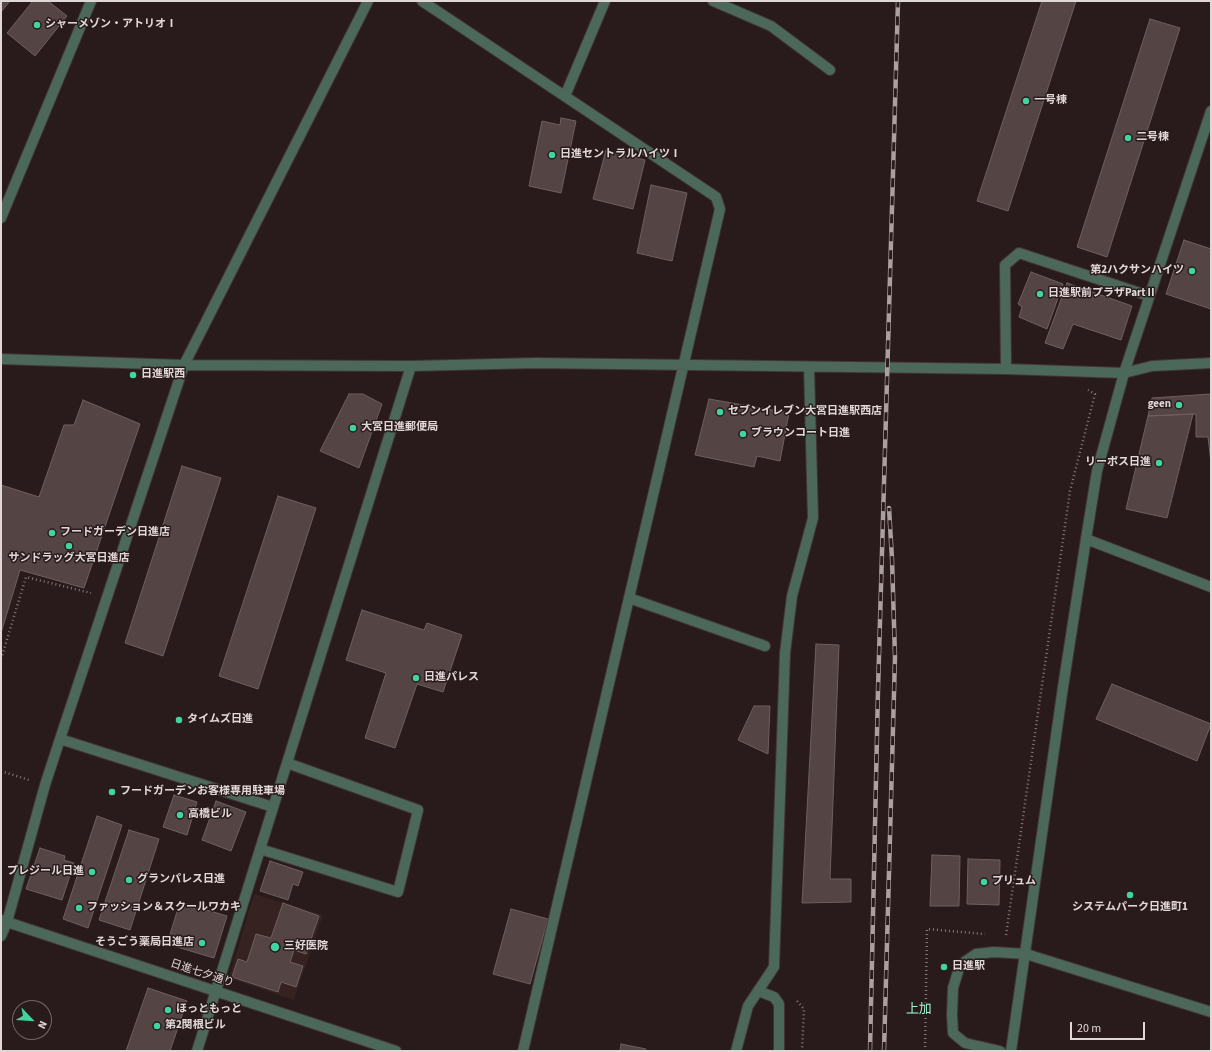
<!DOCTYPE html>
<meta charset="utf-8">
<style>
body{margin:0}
#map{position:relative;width:1212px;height:1052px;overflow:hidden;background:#291b1b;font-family:"Source Sans 3",sans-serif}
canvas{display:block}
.frame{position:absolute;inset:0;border:2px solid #e2d7d7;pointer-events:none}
.north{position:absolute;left:12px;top:1000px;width:40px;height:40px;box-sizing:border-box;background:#291b1b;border:1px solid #736666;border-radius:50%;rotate:115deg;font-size:11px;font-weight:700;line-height:16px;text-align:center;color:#e2d7d7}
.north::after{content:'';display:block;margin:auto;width:14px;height:18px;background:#41d4a1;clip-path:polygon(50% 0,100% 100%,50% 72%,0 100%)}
.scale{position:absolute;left:1070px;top:1022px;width:75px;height:18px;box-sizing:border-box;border:2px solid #e2d7d7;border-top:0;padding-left:5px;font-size:12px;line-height:14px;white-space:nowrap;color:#e2d7d7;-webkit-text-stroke:3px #291b1b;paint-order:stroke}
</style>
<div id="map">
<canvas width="1212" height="1052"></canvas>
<div class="frame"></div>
<div class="north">N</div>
<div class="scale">20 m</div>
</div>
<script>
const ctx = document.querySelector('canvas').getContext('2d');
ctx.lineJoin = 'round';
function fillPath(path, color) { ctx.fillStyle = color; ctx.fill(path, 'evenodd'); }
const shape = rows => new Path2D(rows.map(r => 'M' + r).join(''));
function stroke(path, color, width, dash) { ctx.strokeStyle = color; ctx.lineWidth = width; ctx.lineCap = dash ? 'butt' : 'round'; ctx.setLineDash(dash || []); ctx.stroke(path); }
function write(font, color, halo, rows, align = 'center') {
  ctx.font = font + ' "Source Sans 3","Noto Sans JP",sans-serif'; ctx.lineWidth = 3; ctx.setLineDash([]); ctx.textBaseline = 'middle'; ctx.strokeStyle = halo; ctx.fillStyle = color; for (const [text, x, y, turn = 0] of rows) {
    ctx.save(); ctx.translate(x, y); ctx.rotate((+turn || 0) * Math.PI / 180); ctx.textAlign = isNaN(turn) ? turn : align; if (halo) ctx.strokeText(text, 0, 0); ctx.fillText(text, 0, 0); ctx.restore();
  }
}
const built = shape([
 [254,894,323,915,294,1000,229,978]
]);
const building = shape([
 [1,1,10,1,1,12,1,1],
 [33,1,48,1,67,16,35,56,7,33,33,1],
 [1042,1,1076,1,1008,211,977,201,1042,1],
 [1150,19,1180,28,1107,257,1077,247,1150,19],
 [561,118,576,121,561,193,529,186,542,121,560,125,561,118],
 [606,150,645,160,633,209,593,199,606,150],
 [651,185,687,193,672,261,637,253,651,185],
 [1184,240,1211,249,1211,309,1166,294,1184,240],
 [1031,272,1063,284,1047,329,1019,317,1022,307,1018,304,1031,272],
 [1067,283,1132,306,1121,340,1073,324,1063,349,1045,343,1067,283],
 [349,394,363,394,382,404,359,468,320,451,349,394],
 [1211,394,1211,463,1208,437,1196,437,1196,414,1148,416,1152,398,1211,394],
 [709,399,789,413,780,461,757,456,754,467,695,455,709,399],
 [83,400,140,424,84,588,20,570,1,633,1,485,39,497,64,425,74,425,83,400],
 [1193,414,1167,518,1126,509,1148,416,1193,414],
 [182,466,221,478,163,656,125,643,182,466],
 [278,496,316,508,258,689,219,676,278,496],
 [362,610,424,630,427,623,462,635,443,692,417,684,395,748,365,738,386,673,346,660,362,610],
 [816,644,839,645,830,879,851,879,851,902,802,903,816,644],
 [1112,684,1211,724,1197,761,1096,719,1112,684],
 [754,706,770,706,768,754,738,740,754,706],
 [174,795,197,802,187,835,163,827,174,795],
 [216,801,246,812,231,851,202,840,216,801],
 [97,816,122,825,88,928,63,919,97,816],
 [129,830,159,839,130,930,99,920,129,830],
 [40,848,65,856,64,860,74,863,62,900,26,889,40,848],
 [932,855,960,856,959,906,930,906,932,855],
 [968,859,1000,860,999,905,967,904,968,859],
 [270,861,303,872,298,886,293,884,288,900,260,891,270,861],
 [180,902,227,916,214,958,167,944,180,902],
 [283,903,319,916,306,954,294,950,290,962,303,966,296,987,281,982,278,992,232,977,238,959,247,962,256,934,271,938,283,903],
 [511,909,548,919,530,984,493,974,511,909],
 [148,988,187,1001,170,1051,126,1051,148,988],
 [621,1044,646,1049,646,1051,620,1051,621,1044]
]);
const path = shape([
 [1,659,26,577,91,593],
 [1,771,29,780],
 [1006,935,1070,491,1095,394,1088,390],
 [797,1001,804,1009,802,1051],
 [925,1051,927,929,985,934]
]);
const service = shape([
 [713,1,771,26,830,70],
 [1006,369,1005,265,1019,253,1149,296],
 [629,598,765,646],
 [758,991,774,997,779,1004,779,1051]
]);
const minor = shape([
 [422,1,716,197,720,209,523,1051],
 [565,96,605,1],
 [1,218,91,1],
 [1,359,184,365,411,366,536,363,1006,369,1124,373,1152,366,1211,363],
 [1124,373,1211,111],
 [1086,539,1211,587],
 [60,739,273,807],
 [260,849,398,892,418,810,287,763],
 [1,920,396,1051],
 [1,936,7,922,45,785,60,739,184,365,368,1],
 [1026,954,1211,1012],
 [197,1051,411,366],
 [736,1051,748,1006,774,967,785,653,792,596,813,518,809,367]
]);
const tertiary = shape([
 [1000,1051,965,1043,953,1033,952,1015,953,988,960,965,976,954,994,952,1026,954],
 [1011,1051,1063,687,1086,539,1097,471,1124,373]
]);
const rail = shape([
 [870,1051,878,690,898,1],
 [884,1051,895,657,892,559,889,508]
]);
const markers = [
 [37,25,4,"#41d4a1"],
 [1026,101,4,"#41d4a1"],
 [1128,138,4,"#41d4a1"],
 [552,155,4,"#41d4a1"],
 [1192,271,4,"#41d4a1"],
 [1040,294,4,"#41d4a1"],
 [133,375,4,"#41d4a1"],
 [1179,405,4,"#41d4a1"],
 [720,412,4,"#41d4a1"],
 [353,428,4,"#41d4a1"],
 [743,434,4,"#41d4a1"],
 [1159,463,4,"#41d4a1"],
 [52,533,4,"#41d4a1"],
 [69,546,4,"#41d4a1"],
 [416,678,4,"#41d4a1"],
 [179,720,4,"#41d4a1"],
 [112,792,4,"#41d4a1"],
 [180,815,4,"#41d4a1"],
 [92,872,4,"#41d4a1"],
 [129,880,4,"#41d4a1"],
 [984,882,4,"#41d4a1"],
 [1130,895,4,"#41d4a1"],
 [79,908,4,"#41d4a1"],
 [202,943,4,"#41d4a1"],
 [275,947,5,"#41d4a1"],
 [944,967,4,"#41d4a1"],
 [168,1010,4,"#41d4a1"],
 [157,1026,4,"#41d4a1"]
];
const poiNames = [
 ["シャーメゾン・アトリオⅠ",45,25],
 ["一号棟",1034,101],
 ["二号棟",1136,138],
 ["日進セントラルハイツⅠ",560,155],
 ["第2ハクサンハイツ",1184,271,"right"],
 ["日進駅前プラザPartⅡ",1048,294],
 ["日進駅西",141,375],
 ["geen",1171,405,"right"],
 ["セブンイレブン大宮日進駅西店",728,412],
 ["大宮日進郵便局",361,428],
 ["ブラウンコート日進",751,434],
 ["リーポス日進",1151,463,"right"],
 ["フードガーデン日進店",60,533],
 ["サンドラッグ大宮日進店",69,559,"center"],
 ["日進パレス",424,678],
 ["タイムズ日進",187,720],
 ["フードガーデンお客様専用駐車場",120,792],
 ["高橋ビル",188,815],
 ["プレジール日進",84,872,"right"],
 ["グランパレス日進",137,880],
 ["プリュム",992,882],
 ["ファッション＆スクールワカキ",87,908],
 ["システムパーク日進町1",1130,908,"center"],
 ["そうごう薬局日進店",194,943,"right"],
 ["三好医院",284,947],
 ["日進駅",952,967],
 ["ほっともっと",176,1010],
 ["第2関根ビル",165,1026]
];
const streetNames = [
 ["日進七夕通り",202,974,18]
];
const quarterNames = [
 ["上加",919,1010]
];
fillPath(built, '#372222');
fillPath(building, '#544');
stroke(building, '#715f5f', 1);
stroke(service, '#433535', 12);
stroke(minor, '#433535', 12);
stroke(tertiary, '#433535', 12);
stroke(path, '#857979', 2.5, [1, 3]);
stroke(service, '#4b685b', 10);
stroke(minor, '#4b685b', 10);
stroke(tertiary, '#4b685b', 10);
stroke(rail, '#ab9f9f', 4.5);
stroke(rail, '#291b1b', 3, [9]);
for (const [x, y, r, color] of markers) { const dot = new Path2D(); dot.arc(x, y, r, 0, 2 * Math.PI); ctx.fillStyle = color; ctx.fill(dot); stroke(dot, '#291b1b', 1.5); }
write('bold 11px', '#e2d7d7', '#291b1b', poiNames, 'left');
write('11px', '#e2d7d7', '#291b1b', streetNames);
write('13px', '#9cf4ce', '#291b1b', quarterNames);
</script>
